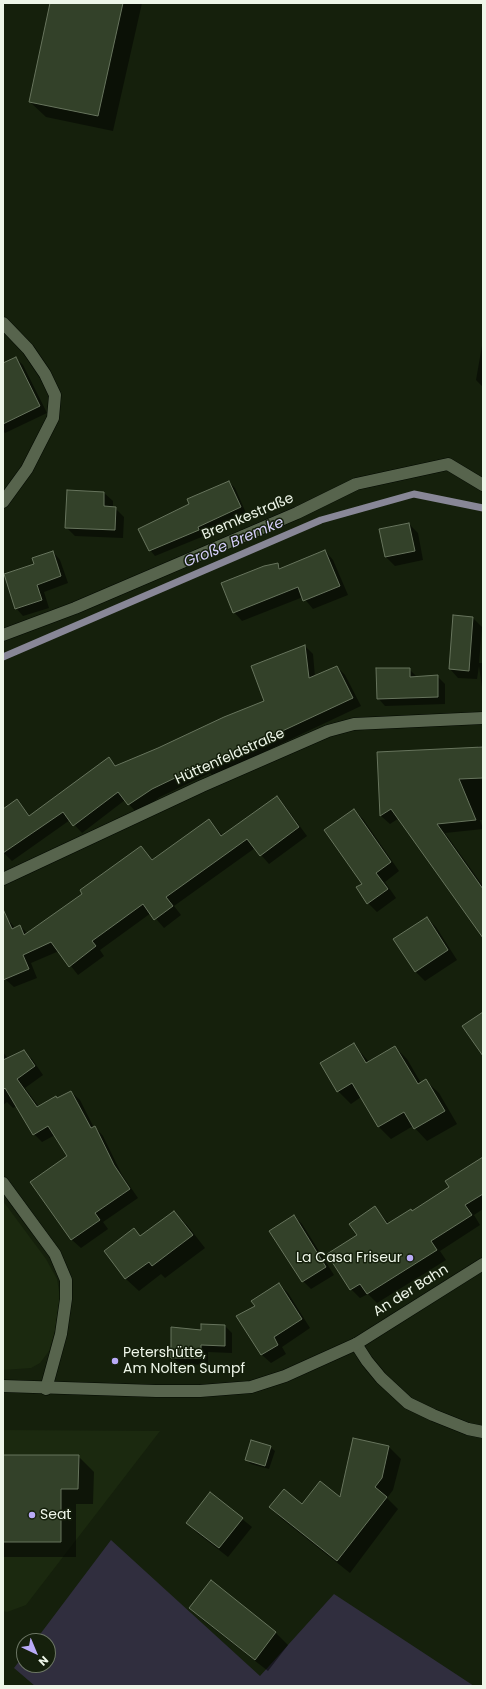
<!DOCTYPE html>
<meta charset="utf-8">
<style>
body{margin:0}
#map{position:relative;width:486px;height:1689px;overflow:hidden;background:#15200c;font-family:Poppins,sans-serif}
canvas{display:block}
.frame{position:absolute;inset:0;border:4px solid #eef6e9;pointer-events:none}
.north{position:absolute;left:16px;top:1633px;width:40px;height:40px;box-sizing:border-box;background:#15200c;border:1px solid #6c7664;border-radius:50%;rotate:136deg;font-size:11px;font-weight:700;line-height:16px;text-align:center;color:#eef6e9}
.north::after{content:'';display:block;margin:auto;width:14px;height:18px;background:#b9abf7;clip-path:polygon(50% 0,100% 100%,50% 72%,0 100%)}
</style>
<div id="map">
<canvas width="486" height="1689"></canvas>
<div class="frame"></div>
<div class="north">N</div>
</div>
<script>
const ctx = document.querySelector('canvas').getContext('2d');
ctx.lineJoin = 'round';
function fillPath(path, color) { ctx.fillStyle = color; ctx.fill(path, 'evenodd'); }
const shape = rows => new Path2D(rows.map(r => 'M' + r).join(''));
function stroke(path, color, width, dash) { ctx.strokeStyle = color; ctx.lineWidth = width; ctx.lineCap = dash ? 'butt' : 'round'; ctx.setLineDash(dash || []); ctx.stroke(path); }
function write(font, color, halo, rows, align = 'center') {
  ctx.font = font + ' Poppins,sans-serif'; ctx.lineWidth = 3; ctx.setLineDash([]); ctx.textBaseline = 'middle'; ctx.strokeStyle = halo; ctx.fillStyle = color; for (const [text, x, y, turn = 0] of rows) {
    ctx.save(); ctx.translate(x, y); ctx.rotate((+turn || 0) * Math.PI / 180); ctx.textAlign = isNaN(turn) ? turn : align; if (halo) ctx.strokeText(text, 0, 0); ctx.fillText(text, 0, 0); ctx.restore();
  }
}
const built = shape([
 [3,1201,46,1259,57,1279,60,1297,55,1331,49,1351,40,1363,31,1368,3,1370],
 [3,1430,160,1431,26,1605,7,1612,3,1611]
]);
const green = shape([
 [111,1540,260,1676,334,1594,474,1686,35,1686,14,1668,24,1655,24,1665,48,1665,48,1641,35,1641]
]);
const shadow = shape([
 [51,3,142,3,113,131,46,117,30,102],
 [483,340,483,387,476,380],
 [16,358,23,365,47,413,5,433,3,431,3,359,5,364],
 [229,482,235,488,246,513,203,533,204,536,155,556,150,550,191,505],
 [104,493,113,501,113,508,115,508,124,517,123,538,75,536,66,527],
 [409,524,418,533,423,560,395,566,386,557],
 [325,551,333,560,348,595,313,609,303,597,242,621,234,612,277,564,282,569],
 [53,552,60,560,68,583,44,592,49,608,23,616,16,608,35,565],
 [454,616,473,618,482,627,479,663,483,663,483,694,479,666,477,679,458,678,450,669],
 [305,646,313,654,315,677,337,667,345,675,361,706,213,776,210,773,160,797,137,813,125,800,82,833,70,820,12,861,3,852,3,810,17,800,30,816,109,758,116,766,265,702],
 [409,669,417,677,437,676,445,684,445,704,385,706,378,698],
 [478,746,483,746,483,820,480,820,483,829,445,833,483,886,483,934,399,818,390,824,381,816,378,753,478,748],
 [276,798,285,806,307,836,269,864,255,848,174,906,181,915,164,928,151,913,100,950,104,956,78,975,59,951,31,963,37,978,14,987,5,979,3,975,3,917,5,916,16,929,20,926,28,934,84,894,141,847,153,860,209,820,223,836],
 [354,810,363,819,399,871,385,882,396,898,377,912,368,903,358,888,363,884],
 [427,918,436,927,457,960,425,981,416,972,395,939],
 [354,1045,369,1062,395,1047,407,1059,421,1083,426,1081,439,1093,457,1124,427,1141,413,1126,391,1139,379,1127,361,1097,351,1104,338,1091],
 [23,1051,32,1059,43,1075,25,1088,39,1107,71,1092,80,1100,94,1128,95,1127,103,1136,122,1175,138,1198,103,1222,108,1229,81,1248,72,1240,31,1182,68,1157,55,1135,42,1142,34,1134,17,1106,13,1108,7,1102,3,1105,3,1052,8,1059],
 [483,1158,483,1209,474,1215,480,1225,440,1251,446,1260,377,1303,368,1294,360,1298,351,1289,359,1236,375,1207,389,1224,412,1212,450,1188],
 [174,1212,187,1225,205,1248,165,1278,161,1274,139,1291,126,1279,105,1251,134,1229,141,1237],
 [294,1216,302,1224,334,1275,311,1289,303,1281],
 [279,1284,288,1293,310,1328,282,1347,286,1354,271,1363,262,1355,237,1317,256,1306],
 [225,1326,232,1333,232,1353,208,1352,208,1365,180,1364,172,1357,202,1331],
 [270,1447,275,1451,269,1469,251,1464,246,1459],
 [389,1447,401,1459,393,1490,387,1498,398,1509,350,1573,282,1519,270,1507,302,1505,341,1498],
 [3,1456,78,1456,94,1472,93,1504,76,1504,76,1557,3,1557],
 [210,1493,252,1527,228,1557,196,1532,188,1523],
 [211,1582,276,1633,288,1645,268,1671,203,1620,190,1608]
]);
const stream = shape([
 [3,657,321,520,414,494,483,508]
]);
const building = shape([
 [50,3,123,3,98,116,29,102,50,3],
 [16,357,40,406,3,424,3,363,16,357],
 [229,481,241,507,198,527,199,530,149,551,138,529,189,504,187,499,229,481],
 [67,490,104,492,104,506,116,507,115,530,65,528,67,490],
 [409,523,415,551,385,557,379,529,409,523],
 [325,550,340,586,303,601,298,587,233,613,221,583,264,566,278,563,279,569,325,550],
 [53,551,61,576,37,585,42,600,15,609,4,574,34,564,32,558,53,551],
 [453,615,473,617,469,671,449,669,453,615],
 [305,645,309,678,337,666,353,698,203,768,202,765,152,789,128,805,118,792,73,826,63,812,3,853,3,809,17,799,29,816,109,757,115,766,158,748,224,717,264,701,251,666,305,645],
 [376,668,410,668,410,677,438,675,438,697,377,699,376,668],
 [483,747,483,778,459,779,476,820,437,824,483,889,483,938,391,809,380,816,377,752,483,747],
 [277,796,299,827,260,856,247,839,166,897,173,906,154,920,143,904,92,941,96,946,69,967,51,942,23,955,29,969,3,980,3,909,12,929,20,925,24,935,82,894,80,890,141,846,152,860,209,819,221,836,277,796],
 [354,809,391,862,376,873,388,889,367,904,356,887,362,884,324,830,354,809],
 [427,917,448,950,415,972,393,939,427,917],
 [483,1012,483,1056,462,1026,483,1012],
 [354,1043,366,1063,395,1046,418,1084,426,1079,445,1111,414,1129,404,1112,378,1127,352,1083,337,1092,320,1063,354,1043],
 [24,1050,35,1066,17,1079,37,1107,56,1096,57,1098,71,1091,91,1128,95,1126,114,1165,130,1189,95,1213,100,1220,71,1240,30,1182,67,1156,48,1126,33,1135,5,1088,3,1090,3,1060,24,1050],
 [483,1157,483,1194,465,1205,472,1215,431,1241,437,1250,367,1294,360,1284,350,1290,327,1254,357,1235,349,1224,375,1206,387,1224,411,1209,412,1211,449,1187,445,1181,483,1157],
 [174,1211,193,1235,152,1266,149,1262,125,1279,104,1251,134,1228,140,1236,174,1211],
 [294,1215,326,1267,302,1282,269,1231,294,1215],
 [279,1283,302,1319,274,1337,278,1345,261,1355,236,1316,255,1306,251,1301,279,1283],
 [201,1324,225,1325,225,1346,201,1345,201,1358,171,1358,171,1327,201,1330,201,1324],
 [353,1438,389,1446,382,1478,375,1487,387,1497,337,1561,269,1507,284,1489,302,1504,320,1481,340,1497,353,1438],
 [251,1440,271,1446,265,1466,245,1460,251,1440],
 [3,1455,79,1455,78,1489,61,1489,61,1542,3,1542,3,1455],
 [210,1492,243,1518,219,1548,186,1523,210,1492],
 [211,1580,276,1632,255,1660,189,1608,211,1580]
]);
const street = shape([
 [3,323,28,349,45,374,55,395,53,418,27,469,3,502],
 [3,635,75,608,297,513,356,484,448,464,483,485],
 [3,879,202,786,328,731,354,724,483,718],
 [3,1183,55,1254,66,1280,66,1299,61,1334,46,1389],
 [356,1344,367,1361,381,1378,408,1403,433,1415,468,1429,483,1432]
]);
const secondary = shape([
 [3,1386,156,1391,200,1391,251,1387,285,1376,356,1344,483,1264]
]);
const markers = [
 [410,1258,4,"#b9abf7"],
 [115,1361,4,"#b9abf7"],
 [32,1515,4,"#b9abf7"]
];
const streetNames = [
 ["Bremkestraße",248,517,-23],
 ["Hüttenfeldstraße",230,757,-24],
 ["An der Bahn",411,1291,-32]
];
const poiNames = [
 ["La Casa Friseur",402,1258,"right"],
 ["Petershütte,",123,1353],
 ["Am Nolten Sumpf",123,1369],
 ["Seat",40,1515]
];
const waterNames = [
 ["Große Bremke",234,543,-23]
];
fillPath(built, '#1b290f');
fillPath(green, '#302e3e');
fillPath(shadow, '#0007');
stroke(stream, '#888797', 7);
fillPath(building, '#334129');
stroke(building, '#67745d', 1);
stroke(street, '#030900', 13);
stroke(secondary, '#030900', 13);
stroke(street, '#57644d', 12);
stroke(secondary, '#57644d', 12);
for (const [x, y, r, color] of markers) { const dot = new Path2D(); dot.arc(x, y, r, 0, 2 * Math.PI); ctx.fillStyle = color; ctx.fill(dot); stroke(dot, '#15200c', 1.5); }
write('14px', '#eef6e9', '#15200c', streetNames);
write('14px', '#eef6e9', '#15200c', poiNames, 'left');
write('italic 15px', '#d4cef9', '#15200c', waterNames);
</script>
